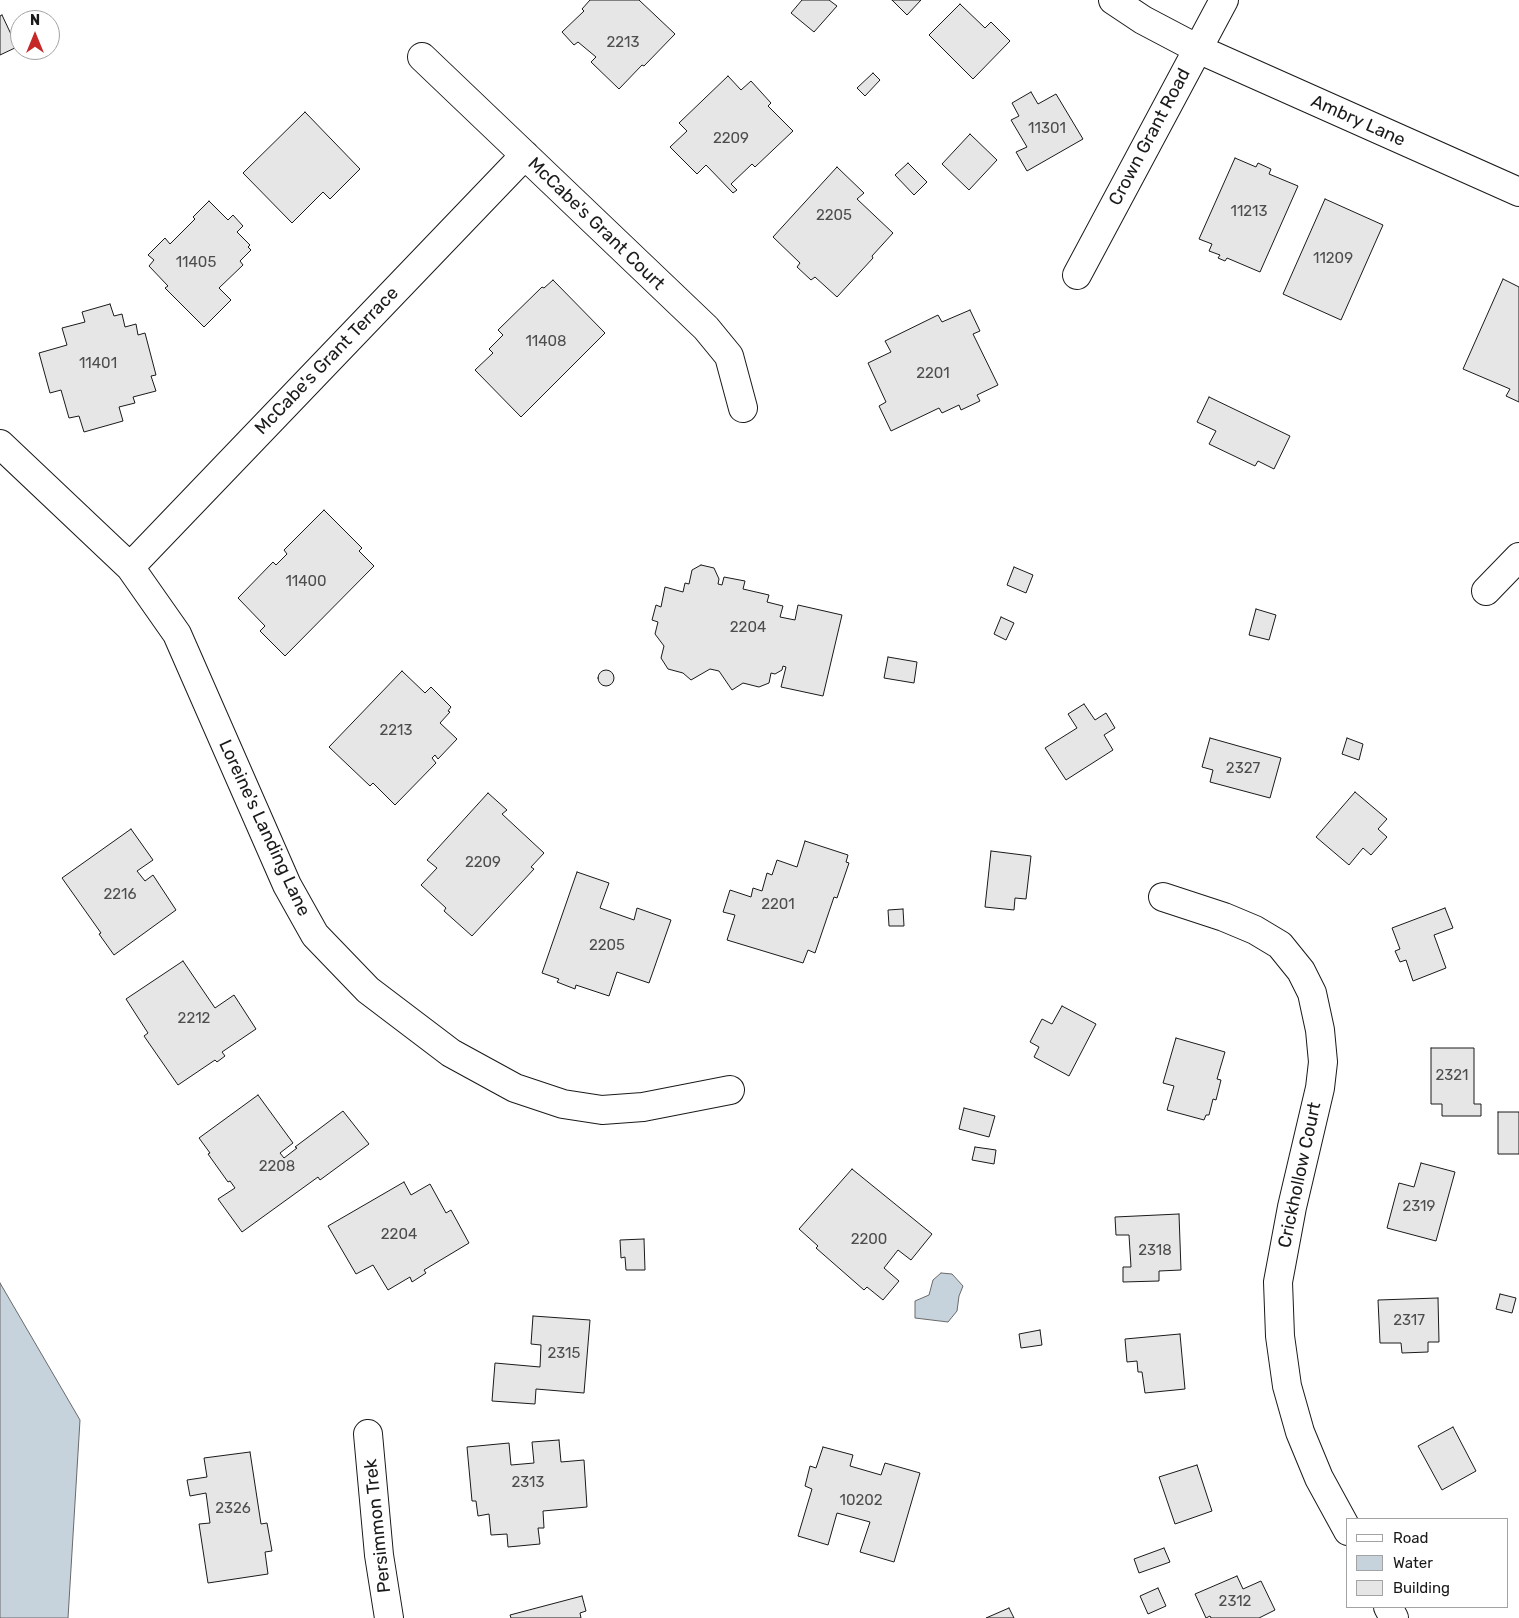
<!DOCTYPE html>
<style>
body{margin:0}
#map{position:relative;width:1519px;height:1618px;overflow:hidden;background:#fff;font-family:Rubik,sans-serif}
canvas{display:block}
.legend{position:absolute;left:1346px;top:1518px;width:162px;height:90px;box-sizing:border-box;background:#fff;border:1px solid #a3a3a3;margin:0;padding:6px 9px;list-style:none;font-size:15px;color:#1a1a1a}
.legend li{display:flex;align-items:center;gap:10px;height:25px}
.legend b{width:25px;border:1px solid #a3a3a3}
.north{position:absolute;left:10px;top:10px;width:50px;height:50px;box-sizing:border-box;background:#fff;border:1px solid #a3a3a3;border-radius:50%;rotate:0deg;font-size:14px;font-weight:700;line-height:20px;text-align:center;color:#1a1a1a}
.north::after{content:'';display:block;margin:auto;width:18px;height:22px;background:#c62828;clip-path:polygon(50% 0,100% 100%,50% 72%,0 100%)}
</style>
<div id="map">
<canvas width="1519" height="1618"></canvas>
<ul class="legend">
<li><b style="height:6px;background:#fff"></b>Road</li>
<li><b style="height:14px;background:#c6d2dc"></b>Water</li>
<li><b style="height:14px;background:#e6e6e6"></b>Building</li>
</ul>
<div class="north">N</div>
</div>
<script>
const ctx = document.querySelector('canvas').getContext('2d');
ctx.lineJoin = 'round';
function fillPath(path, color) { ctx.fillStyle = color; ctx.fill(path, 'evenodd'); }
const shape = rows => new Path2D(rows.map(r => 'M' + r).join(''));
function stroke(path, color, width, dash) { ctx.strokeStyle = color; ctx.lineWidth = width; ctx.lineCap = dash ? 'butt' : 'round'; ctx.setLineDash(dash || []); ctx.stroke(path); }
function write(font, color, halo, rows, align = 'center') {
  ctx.font = font + ' Rubik,sans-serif'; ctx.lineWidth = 4; ctx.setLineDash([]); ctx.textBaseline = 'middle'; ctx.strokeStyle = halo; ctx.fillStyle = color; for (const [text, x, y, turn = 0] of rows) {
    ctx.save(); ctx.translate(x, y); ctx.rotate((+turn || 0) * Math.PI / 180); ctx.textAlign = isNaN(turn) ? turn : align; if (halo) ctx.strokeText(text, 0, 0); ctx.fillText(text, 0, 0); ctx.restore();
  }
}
const water = shape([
 [941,1273,952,1274,963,1286,959,1296,957,1311,948,1322,915,1318,915,1301,929,1295,933,1280,941,1273],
 [0,1283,80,1420,68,1618,0,1618,0,1283]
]);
const building = shape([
 [590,0,639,0,675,34,644,66,642,65,619,89,591,62,596,57,578,42,574,45,562,32,584,11,582,9,590,0],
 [802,0,829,0,837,6,814,32,791,13,802,0],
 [892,0,921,0,907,15,892,0],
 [960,4,985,28,991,22,1010,41,973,79,929,35,960,4],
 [2,15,17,47,0,55,0,16,2,15],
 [873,73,880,80,865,96,857,88,873,73],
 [728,76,741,90,751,81,771,103,768,106,793,131,755,167,752,164,731,184,737,190,733,193,706,165,697,174,670,147,687,131,679,123,728,76],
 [1031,92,1038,104,1056,94,1083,139,1027,171,1016,152,1027,147,1011,120,1019,116,1012,103,1031,92],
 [305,112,360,169,330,199,323,192,292,223,243,173,305,112],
 [970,134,997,160,969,190,942,164,970,134],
 [1235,158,1256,167,1258,163,1271,169,1269,174,1298,186,1260,272,1227,258,1225,261,1218,258,1220,255,1209,251,1212,244,1199,239,1235,158],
 [908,163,927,182,914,195,895,175,908,163],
 [837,167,864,193,857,199,893,233,872,256,873,258,837,297,815,277,811,280,797,267,800,263,773,237,837,167],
 [1325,199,1383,225,1341,320,1283,294,1325,199],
 [209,201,228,220,233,215,243,226,237,232,250,245,248,247,251,250,240,261,243,265,219,288,231,300,204,327,165,288,168,286,149,266,154,260,148,255,165,238,170,244,195,219,193,217,209,201],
 [1503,279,1519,287,1519,402,1506,396,1510,389,1463,369,1503,279],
 [553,280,605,333,521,417,475,370,493,353,489,349,503,335,498,330,542,287,544,288,553,280],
 [110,304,114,316,122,314,125,327,136,324,138,335,145,333,156,375,151,376,156,391,133,397,135,403,119,407,123,421,84,432,79,416,69,418,61,390,50,393,39,353,67,345,62,328,85,322,82,312,110,304],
 [970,310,980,331,973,334,998,385,977,395,980,401,961,410,959,405,942,413,939,408,891,431,879,406,886,402,868,363,891,352,885,341,938,315,942,322,970,310],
 [1209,397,1290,436,1274,469,1258,461,1255,466,1209,444,1216,431,1197,422,1209,397],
 [324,510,362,548,359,551,374,566,285,656,260,631,265,626,238,598,273,562,276,565,287,554,284,550,324,510],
 [701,565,714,568,719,579,718,584,722,585,724,577,745,581,743,589,769,595,767,602,783,606,780,617,795,620,798,605,842,615,823,696,781,687,786,667,783,666,782,670,775,674,771,673,769,683,759,687,743,683,732,690,719,671,710,669,691,680,683,673,668,669,661,658,664,646,655,634,658,622,652,620,656,605,661,607,665,587,683,592,685,583,689,584,692,570,701,565],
 [1014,567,1033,575,1026,593,1007,585,1014,567],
 [1256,609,1276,615,1269,640,1249,635,1256,609],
 [1001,617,1014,623,1006,640,994,634,1001,617],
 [888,657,917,662,914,683,884,678,888,657],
 '598 678a8 8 0 1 1 16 0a8 8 0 1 1-16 0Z',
 [402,671,425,693,431,687,451,707,448,711,450,712,440,723,457,739,438,759,435,755,432,758,436,763,395,805,373,783,370,786,329,747,402,671],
 [1084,704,1095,720,1106,713,1115,728,1104,735,1113,750,1066,780,1045,748,1077,728,1068,714,1084,704],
 [1210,738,1281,758,1270,798,1210,782,1213,770,1202,767,1210,738],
 [1347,738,1363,744,1359,760,1342,754,1347,738],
 [1355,792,1387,819,1378,829,1387,837,1371,855,1363,848,1349,865,1316,837,1355,792],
 [488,793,507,810,502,814,544,853,531,867,534,869,472,936,444,911,446,908,421,885,437,868,427,860,488,793],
 [131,829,153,860,137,871,145,881,153,875,176,910,114,955,99,934,101,933,62,878,131,829],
 [805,841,848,855,846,862,849,863,837,898,834,897,815,953,808,950,803,963,727,940,735,915,723,912,730,890,751,897,753,888,762,891,767,873,772,875,777,860,797,867,805,841],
 [991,851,1031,856,1026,899,1015,898,1014,910,985,907,991,851],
 [577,872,609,883,600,908,634,920,637,908,671,920,649,983,617,972,609,996,576,985,575,989,557,982,559,979,542,973,577,872],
 [1445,908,1453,928,1434,935,1446,968,1413,981,1406,960,1400,962,1395,951,1400,949,1392,928,1445,908],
 [903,909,904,926,889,926,888,910,903,909],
 [183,961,215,1008,234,995,256,1029,222,1052,225,1056,217,1062,215,1060,178,1085,144,1036,148,1033,126,999,183,961],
 [1062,1006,1096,1024,1069,1076,1034,1057,1039,1047,1030,1042,1042,1019,1052,1024,1062,1006],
 [1176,1038,1225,1052,1217,1079,1221,1080,1216,1100,1213,1099,1209,1115,1206,1115,1204,1120,1167,1110,1174,1086,1163,1083,1176,1038],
 [1431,1048,1474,1048,1474,1104,1481,1104,1481,1116,1442,1116,1442,1104,1431,1104,1431,1048],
 [258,1095,293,1143,280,1153,284,1158,297,1148,295,1147,343,1111,369,1144,320,1180,318,1177,242,1232,218,1199,235,1188,230,1181,228,1182,208,1154,210,1153,199,1138,258,1095],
 [964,1108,995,1116,989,1137,959,1129,964,1108],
 [1498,1112,1519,1112,1519,1154,1498,1154,1498,1112],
 [975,1147,996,1150,994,1164,972,1160,975,1147],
 [1421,1163,1455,1172,1436,1241,1387,1228,1399,1183,1414,1187,1421,1163],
 [852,1169,932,1234,911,1260,898,1250,884,1268,899,1281,883,1300,867,1287,864,1290,816,1248,818,1246,799,1229,852,1169],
 [404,1182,411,1195,430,1184,446,1213,451,1210,469,1243,424,1270,426,1273,412,1282,410,1277,388,1290,373,1265,356,1274,328,1226,404,1182],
 [1179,1214,1181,1270,1159,1271,1159,1281,1123,1282,1123,1267,1131,1267,1129,1235,1116,1235,1115,1217,1179,1214],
 [644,1239,645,1270,626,1270,625,1257,621,1258,620,1240,644,1239],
 [1500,1294,1516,1298,1512,1313,1496,1309,1500,1294],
 [1438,1298,1439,1342,1428,1342,1428,1352,1402,1353,1401,1343,1380,1343,1378,1300,1438,1298],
 [533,1316,590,1320,584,1393,536,1389,535,1404,492,1401,495,1363,540,1367,541,1345,531,1344,533,1316],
 [1040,1330,1042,1345,1021,1348,1019,1334,1040,1330],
 [1180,1334,1185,1389,1145,1393,1142,1372,1138,1372,1137,1361,1127,1362,1125,1339,1180,1334],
 [1453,1427,1476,1471,1442,1490,1418,1446,1453,1427],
 [559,1440,561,1462,584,1460,587,1507,543,1511,544,1528,538,1528,540,1544,508,1547,507,1534,491,1535,489,1514,478,1516,476,1501,472,1501,467,1447,509,1443,511,1465,534,1463,532,1442,559,1440],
 [823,1447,853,1455,850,1466,881,1475,885,1463,920,1473,894,1562,860,1552,870,1522,837,1513,828,1545,798,1536,812,1489,805,1486,810,1466,816,1468,823,1447],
 [250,1452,261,1524,267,1523,272,1551,265,1552,268,1574,208,1583,199,1524,210,1523,206,1493,190,1496,187,1480,207,1477,204,1458,250,1452],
 [1197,1465,1212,1511,1175,1524,1159,1477,1197,1465],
 [1164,1548,1170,1562,1139,1573,1134,1559,1164,1548],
 [1237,1576,1243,1589,1261,1581,1275,1610,1259,1618,1211,1618,1210,1616,1206,1618,1195,1594,1237,1576],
 [1158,1588,1166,1606,1148,1614,1140,1596,1158,1588],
 [582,1596,586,1611,580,1613,581,1618,511,1618,510,1615,582,1596],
 [1009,1608,1014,1618,986,1618,1009,1608]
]);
const minor = shape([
 [1113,0,1143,20,1198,49,1519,192],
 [422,57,706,328,729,356,743,408],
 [1077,275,1224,0],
 [0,444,130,567,177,634,287,885,315,935,368,990,451,1053,515,1088,563,1104,602,1110,643,1107,730,1090],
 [130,567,525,155],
 [1486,591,1519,557],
 [1163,897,1224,917,1255,930,1280,945,1301,971,1312,993,1320,1030,1323,1062,1320,1088,1292,1207,1278,1282,1280,1336,1287,1386,1300,1432,1319,1478,1348,1531],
 [368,1434,379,1555,389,1618],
 [1388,1607,1394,1618]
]);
const numberNames = [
 ["2213",623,43],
 ["11301",1047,129],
 ["2209",731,139],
 ["11213",1249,212],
 ["2205",834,216],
 ["11209",1333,259],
 ["11405",196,263],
 ["11408",546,342],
 ["11401",98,364],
 ["2201",933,374],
 ["11400",306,582],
 ["2204",748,628],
 ["2213",396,731],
 ["2327",1243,769],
 ["2209",483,863],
 ["2216",120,895],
 ["2201",778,905],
 ["2205",607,946],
 ["2212",194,1019],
 ["2321",1452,1076],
 ["2208",277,1167],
 ["2319",1419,1207],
 ["2204",399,1235],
 ["2200",869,1240],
 ["2318",1155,1251],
 ["2317",1409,1321],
 ["2315",564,1354],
 ["2313",528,1483],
 ["10202",861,1501],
 ["2326",233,1509],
 ["2312",1235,1602]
];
const streetNames = [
 ["Ambry Lane",1358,121,24],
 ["Crown Grant Road",1150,137,-62],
 ["McCabe's Grant Court",596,224,44],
 ["McCabe's Grant Terrace",327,361,-46],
 ["Loreine's Landing Lane",264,828,65],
 ["Crickhollow Court",1300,1175,-78],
 ["Persimmon Trek",378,1526,-96]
];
fillPath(water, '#c6d2dc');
stroke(water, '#6a6a6a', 1);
fillPath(building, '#e6e6e6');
stroke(building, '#1a1a1a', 1);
stroke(minor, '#1a1a1a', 30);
stroke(minor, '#fff', 28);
write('15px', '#4d4d4d', null, numberNames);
write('18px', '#1a1a1a', '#fff', streetNames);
</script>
